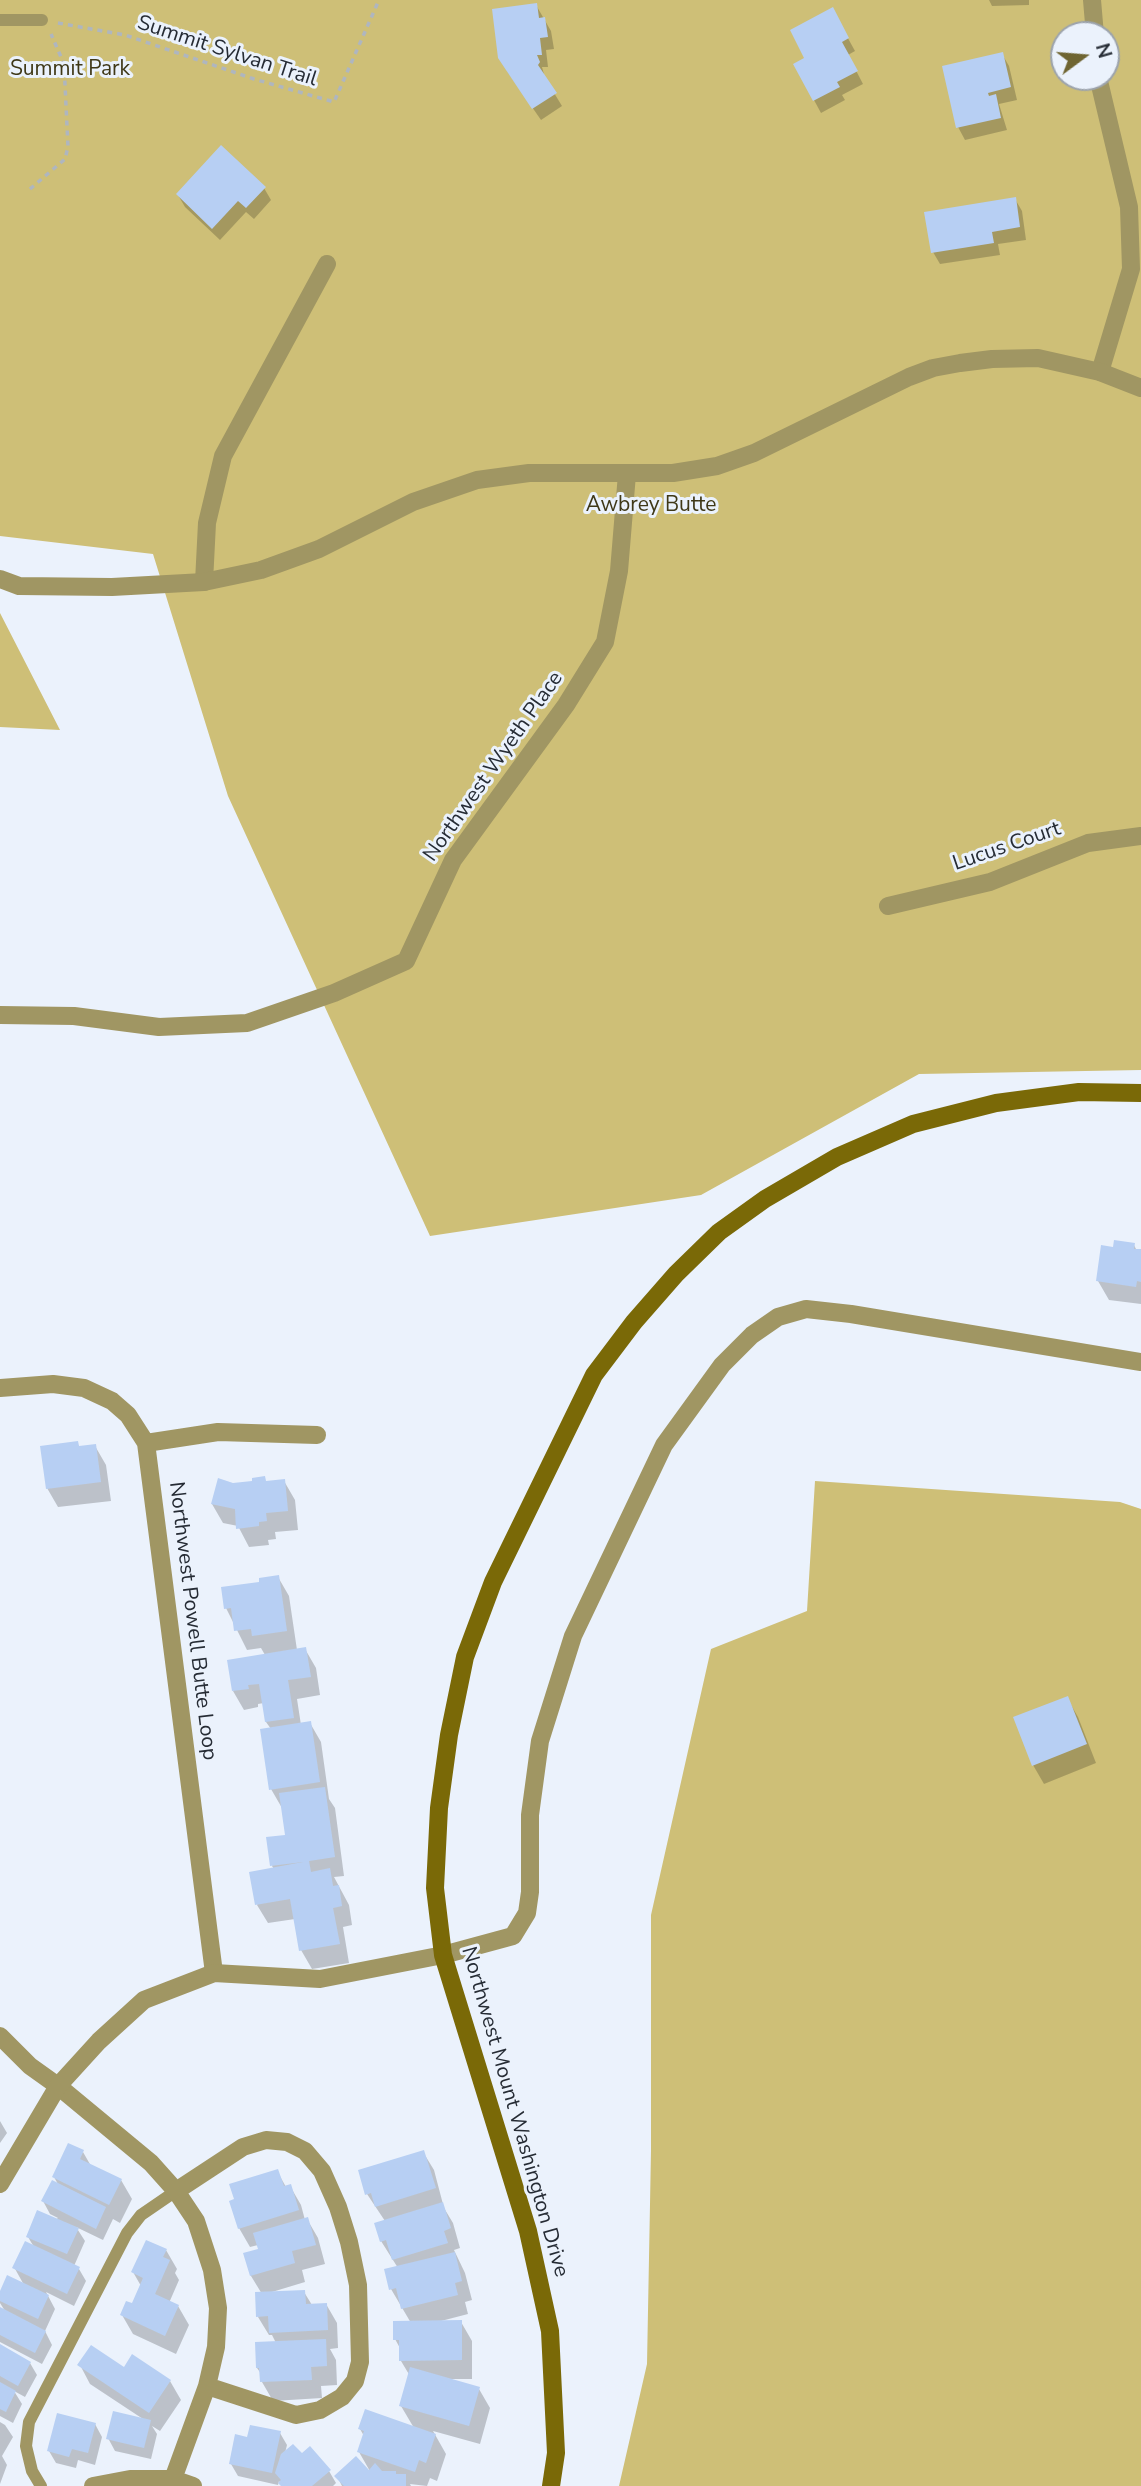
<!DOCTYPE html>
<style>
body{margin:0}
#map{position:relative;width:1141px;height:2486px;overflow:hidden;background:#ebf2fc;font-family:"Nunito Sans",sans-serif}
canvas{display:block}
.north{position:absolute;left:1050px;top:21px;width:70px;height:70px;box-sizing:border-box;background:#ebf2fc;border:2px solid #9ca3ac;border-radius:50%;rotate:74deg;font-size:19px;font-weight:700;line-height:28px;text-align:center;color:#262c35}
.north::after{content:'';display:block;margin:auto;width:24px;height:32px;background:#6f6532;clip-path:polygon(50% 0,100% 100%,50% 72%,0 100%)}
</style>
<div id="map">
<canvas width="1141" height="2486"></canvas>
<div class="north">N</div>
</div>
<script>
const ctx = document.querySelector('canvas').getContext('2d');
ctx.lineJoin = 'round';
function fillPath(path, color) { ctx.fillStyle = color; ctx.fill(path, 'evenodd'); }
const shape = rows => new Path2D(rows.map(r => 'M' + r).join(''));
function stroke(path, color, width, dash) { ctx.strokeStyle = color; ctx.lineWidth = width; ctx.lineCap = dash ? 'butt' : 'round'; ctx.setLineDash(dash || []); ctx.stroke(path); }
function write(font, color, halo, rows, align = 'center') {
  ctx.font = font + ' "Nunito Sans",sans-serif'; ctx.lineWidth = 6; ctx.setLineDash([]); ctx.textBaseline = 'middle'; ctx.strokeStyle = halo; ctx.fillStyle = color; for (const [text, x, y, turn = 0] of rows) {
    ctx.save(); ctx.translate(x, y); ctx.rotate((+turn || 0) * Math.PI / 180); ctx.textAlign = isNaN(turn) ? turn : align; if (halo) ctx.strokeText(text, 0, 0); ctx.fillText(text, 0, 0); ctx.restore();
  }
}
const green = shape([
 [0,0,1141,0,1141,1070,919,1074,701,1195,430,1236,228,796,153,554,0,536],
 [1064,35,1106,35,1106,77,1064,77],
 [0,613,60,730,0,727],
 [815,1481,1120,1502,1141,1509,1141,2486,619,2486,647,2364,651,2151,651,1915,711,1649,807,1611]
]);
const shadow = shape([
 [989,0,1029,0,1029,5,992,6],
 [536,5,551,31,554,49,546,50,548,67,542,67,545,78,562,106,541,120,507,71],
 [839,22,855,51,848,55,863,84,842,95,845,100,821,113,795,65,807,59],
 [1002,54,1009,66,1017,100,999,104,1007,130,965,140,958,127],
 [264,188,271,200,254,219,246,212,220,240,185,207,178,195],
 [1015,199,1022,211,1026,240,998,244,1000,255,940,264,933,252],
 [1134,1245,1137,1251,1141,1251,1141,1304,1109,1300,1098,1281,1115,1249],
 [77,1443,80,1448,95,1446,106,1465,111,1501,58,1507,47,1488],
 [284,1481,295,1500,298,1530,275,1532,276,1539,268,1540,269,1545,249,1547,238,1526,223,1523,212,1504,233,1485],
 [278,1577,289,1596,297,1650,305,1649,316,1668,320,1695,297,1699,301,1725,310,1723,321,1742,329,1799,335,1808,344,1876,334,1877,349,1905,352,1925,343,1927,349,1963,312,1969,301,1950,295,1919,268,1923,257,1905,274,1869,272,1866,287,1836,282,1808,271,1789,271,1729,266,1722,264,1703,258,1704,258,1707,244,1710,233,1691,265,1655,261,1648,247,1650,226,1608,261,1583],
 [1067,1698,1078,1717,1096,1763,1044,1784,1033,1765],
 [0,2121,7,2133,0,2143],
 [83,2152,91,2166,121,2180,132,2199,120,2223,113,2219,103,2240,76,2227,85,2241,74,2266,79,2269,86,2281,74,2306,46,2292,55,2309,45,2331,52,2345,42,2364,0,2342,0,2309,5,2311,0,2303,0,2295,24,2285,14,2267,34,2247,28,2237,58,2218,50,2214,43,2201,59,2186,54,2177],
 [423,2152,434,2170,444,2208,453,2223,460,2248,454,2250,465,2273,472,2300,465,2302,468,2314,441,2321,461,2322,472,2341,472,2379,448,2379,479,2389,490,2408,480,2444,433,2431,446,2454,437,2481,430,2478,427,2486,410,2484,411,2486,342,2486,337,2476,371,2473,359,2452,364,2436,360,2429,414,2428,401,2406,410,2376,401,2361,401,2350,395,2339,411,2323,391,2289,398,2268,381,2241,385,2221,367,2194],
 [277,2171,286,2187,290,2186,301,2205,305,2220,307,2219,318,2238,325,2264,302,2270,305,2282,272,2292,304,2292,312,2305,326,2304,337,2323,338,2348,330,2349,336,2360,337,2385,321,2386,322,2398,273,2401,262,2382,262,2375,257,2368,276,2343,272,2335,269,2335,258,2317,262,2294,251,2276,245,2254,260,2250,258,2245,250,2247,239,2228],
 [166,2250,177,2269,175,2273,179,2280,169,2303,178,2306,189,2325,176,2354,133,2334,122,2315,133,2305,141,2286,133,2272],
 [0,2346,30,2363,37,2375,25,2397,14,2391,22,2404,13,2423,0,2416],
 [80,2365,124,2369,170,2381,181,2400,160,2431,152,2426,157,2434,151,2459,115,2451,108,2438,143,2419,90,2384],
 [0,2422,5,2425,13,2437,2,2456,7,2465,0,2484],
 [95,2424,102,2437,95,2465,78,2460,76,2468,56,2463,49,2451],
 [280,2433,287,2445,285,2453,302,2456,329,2471,336,2483,333,2486,282,2486,279,2481,278,2485,238,2476,231,2464,249,2439]
]);
const building = shape([
 [537,3,539,18,545,17,548,37,540,38,542,55,537,55,540,62,538,65,557,93,532,109,498,58,492,9],
 [833,7,849,38,842,42,858,71,837,82,840,87,813,101,793,64,804,58,790,30],
 [1003,52,1011,87,988,93,989,96,996,94,1001,118,956,128,942,66],
 [221,145,266,187,246,208,238,201,212,229,176,194],
 [1016,197,1020,227,992,232,994,243,931,253,924,212],
 [1114,1240,1135,1243,1134,1249,1141,1249,1141,1282,1137,1281,1136,1287,1096,1281,1101,1245,1113,1247],
 [78,1441,79,1446,96,1444,101,1482,46,1489,40,1446],
 [265,1476,266,1481,285,1479,288,1511,266,1513,267,1521,259,1522,259,1526,236,1529,235,1509,211,1504,218,1478,233,1483,252,1481,252,1478],
 [279,1575,287,1631,252,1636,251,1629,234,1631,231,1608,224,1609,221,1587,259,1582,259,1578],
 [306,1647,311,1677,288,1680,294,1718,265,1722,259,1684,248,1685,249,1689,232,1691,227,1660],
 [1068,1696,1087,1744,1032,1766,1013,1717],
 [311,1721,320,1782,269,1790,260,1729],
 [325,1787,335,1857,309,1861,311,1872,330,1868,333,1886,339,1885,342,1906,333,1908,340,1944,299,1951,290,1899,255,1905,249,1872,303,1862,270,1866,266,1837,285,1835,279,1793],
 [68,2143,84,2150,80,2159,122,2179,109,2205,52,2177],
 [424,2150,436,2188,375,2207,371,2193,365,2195,358,2170],
 [278,2169,284,2186,291,2184,299,2210,238,2229,229,2201,234,2199,229,2184],
 [52,2180,106,2207,96,2229,41,2201],
 [443,2202,451,2228,444,2231,448,2243,392,2260,386,2240,380,2242,374,2223],
 [37,2210,79,2228,67,2254,26,2237],
 [308,2217,316,2245,292,2251,295,2263,250,2276,243,2253,258,2249,253,2233],
 [146,2240,167,2249,163,2257,170,2260,155,2294,179,2305,165,2336,120,2315,126,2301,132,2303,143,2278,131,2272],
 [25,2241,80,2267,67,2294,12,2268],
 [455,2252,462,2281,455,2283,458,2295,401,2309,396,2288,389,2290,384,2269],
 [7,2275,49,2295,38,2319,0,2301,0,2291],
 [305,2290,306,2304,327,2303,328,2330,269,2333,268,2316,256,2317,255,2292],
 [0,2307,46,2331,35,2353,0,2335],
 [462,2320,462,2360,399,2361,399,2340,393,2340,393,2321],
 [326,2339,327,2366,311,2367,312,2380,260,2382,259,2368,256,2368,255,2342],
 [0,2344,31,2362,18,2386,0,2376],
 [91,2345,124,2367,132,2354,171,2380,149,2413,77,2365],
 [410,2367,480,2387,469,2426,399,2406],
 [0,2382,16,2391,6,2412,0,2409],
 [365,2409,436,2434,426,2463,419,2460,415,2472,357,2452,364,2431,358,2429],
 [113,2411,151,2420,144,2448,106,2439],
 [57,2413,96,2423,88,2453,72,2449,69,2457,47,2451],
 [250,2425,281,2431,272,2473,229,2464,235,2434,247,2437],
 [293,2444,302,2453,310,2446,331,2470,312,2486,281,2486,278,2483,281,2480,275,2473,281,2454],
 [356,2456,369,2470,375,2463,382,2471,396,2471,396,2474,406,2474,406,2486,344,2486,334,2476]
]);
const path = shape([
 [58,23,125,35,254,79,334,102,379,0],
 [30,189,65,159,68,147,64,64,51,34]
]);
const service = shape([
 [0,20,42,20],
 [41,2486,32,2471,26,2446,29,2422,127,2233,141,2215,176,2191]
]);
const minor = shape([
 [1092,0,1095,35],
 [1098,77,1129,207,1131,269,1100,372],
 [204,582,207,523,223,456,327,264],
 [888,906,990,882,1088,843,1141,836],
 [0,1015,74,1016,159,1027,247,1023,334,993,406,961,453,860,566,705,605,642,619,571,627,474],
 [0,1388,53,1384,84,1388,112,1401,128,1415,146,1443,214,1973],
 [146,1443,218,1432,317,1435],
 [443,1955,513,1936,527,1913,530,1892,530,1815,540,1741,573,1636,664,1445,722,1365,752,1335,778,1317,806,1309,851,1314,1141,1362],
 [0,2036,30,2066,58,2086,151,2163,176,2191,196,2221,212,2270,218,2308,216,2347,207,2386,173,2479],
 [176,2191,243,2147,266,2140,287,2142,305,2151,322,2171,338,2207,349,2242,358,2285,360,2362,355,2381,342,2397,320,2410,296,2415,207,2386],
 [93,2486,130,2479,173,2479,193,2486]
]);
const tertiary = shape([
 [0,579,19,586,112,587,204,582,261,570,319,549,413,502,477,480,529,473,673,473,717,466,754,453,909,377,933,368,960,363,992,359,1038,358,1100,372,1141,388],
 [0,2184,58,2086,99,2041,144,2000,214,1973,320,1979,443,1955]
]);
const secondary = shape([
 [551,2486,556,2453,550,2331,528,2231,443,1955,435,1888,439,1808,449,1735,465,1657,493,1582,594,1375,634,1322,676,1274,719,1232,765,1199,837,1157,913,1124,996,1103,1079,1092,1141,1093]
]);
const streetNames = [
 ["Summit Sylvan Trail",227,52,18],
 ["Northwest Wyeth Place",494,767,-55],
 ["Lucus Court",1007,847,-19],
 ["Northwest Powell Butte Loop",192,1621,83],
 ["Northwest Mount Washington Drive",514,2112,74]
];
const parkNames = [
 ["Summit Park",70,70],
 ["Awbrey Butte",651,506]
];
fillPath(green, '#cebf77');
fillPath(shadow, '#0003');
fillPath(building, '#b7cff3');
stroke(path, '#afb6bf', 3.5, [5, 5]);
stroke(service, '#a09663', 12);
stroke(minor, '#a09663', 18);
stroke(tertiary, '#a09663', 18);
stroke(secondary, '#7a6907', 18);
write('21px', '#262c35', '#ebf2fc', streetNames);
write('21px', '#3f3817', '#ebf2fc', parkNames);
</script>
